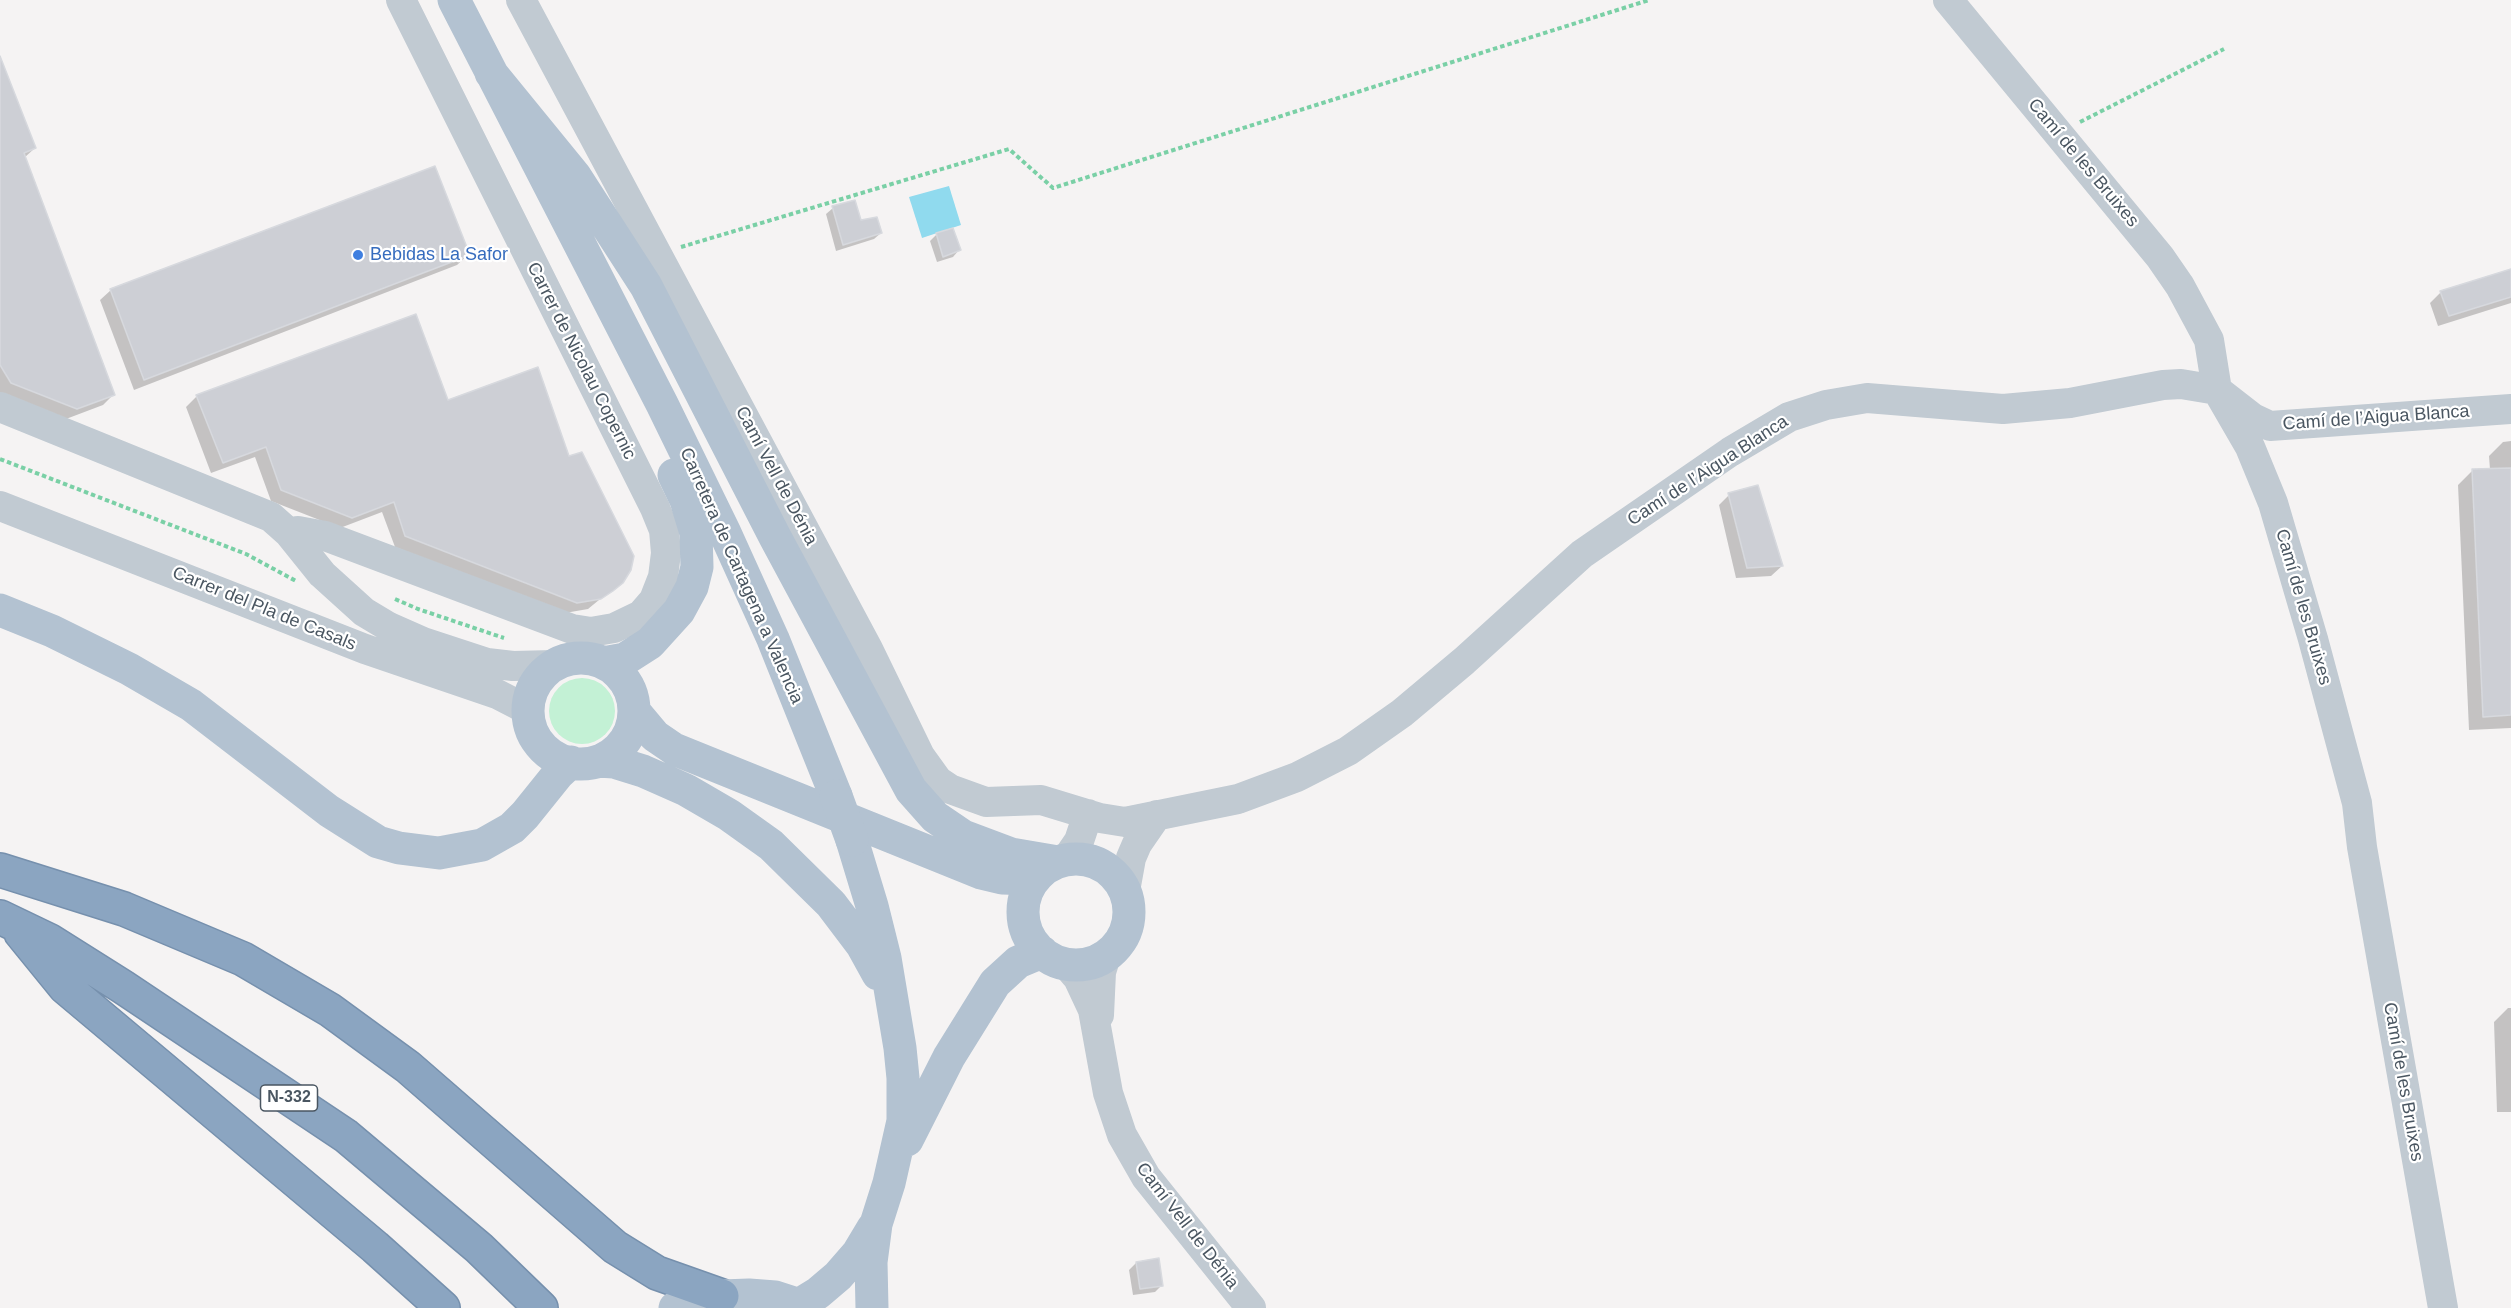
<!DOCTYPE html>
<meta charset="utf-8">
<style>
body{margin:0}
canvas{display:block;background:#f5f3f3}
</style>
<canvas width="2511" height="1308"></canvas>
<script>
const ctx = document.querySelector('canvas').getContext('2d');
ctx.lineJoin = 'round';
function fillPath(path, color) { ctx.fillStyle = color; ctx.fill(path, 'evenodd'); }
const shape = rows => new Path2D(rows.map(r => 'M' + r).join(''));
function stroke(path, color, width, dash) { ctx.strokeStyle = color; ctx.lineWidth = width; ctx.lineCap = dash ? 'butt' : 'round'; ctx.setLineDash(dash || []); ctx.stroke(path); }
function write(font, color, halo, rows, align = 'center') {
  ctx.font = font + ' Helvetica,sans-serif'; ctx.lineWidth = 4.5; ctx.setLineDash([]); ctx.textBaseline = 'middle'; ctx.strokeStyle = halo; ctx.fillStyle = color; for (const [text, x, y, turn = 0] of rows) {
    ctx.save(); ctx.translate(x, y); ctx.rotate((+turn || 0) * Math.PI / 180); ctx.textAlign = isNaN(turn) ? turn : align; if (halo) ctx.strokeText(text, 0, 0); ctx.fillText(text, 0, 0); ctx.restore();
  }
}
const green = shape([
 '549 711a33 33 0 1 1 66 0a33 33 0 1 1-66 0Z'
]);
const water = shape([
 [949,186,961,225,922,238,909,197]
]);
const shadow = shape([
 [0,56,35,148,24,158,113,395,103,405,66,419,0,393],
 [833,208,860,222,881,233,874,239,836,251,826,214],
 [937,234,959,250,953,257,937,262,930,241],
 [468,255,457,265,134,390,100,300,111,290],
 [2511,271,2511,303,2438,326,2430,303,2441,292],
 [197,396,448,402,568,458,621,582,588,609,565,613,395,547,382,512,340,528,271,501,255,457,211,473,186,407],
 [2511,441,2511,728,2469,730,2458,485,2473,470,2490,470,2489,456,2503,442],
 [1729,495,1782,566,1771,576,1736,578,1719,505],
 [2508,1008,2511,1008,2511,1112,2497,1112,2494,1022],
 [1136,1263,1162,1285,1155,1292,1133,1295,1129,1270]
]);
const building = shape([
 [0,56,36,148,24,153,115,395,77,409,11,383,0,365,0,56],
 [435,166,470,255,144,380,110,289,435,166],
 [855,200,861,220,877,217,882,233,843,245,832,206,855,200],
 [953,228,961,250,943,257,936,233,953,228],
 [2511,269,2511,297,2449,316,2440,291,2511,269],
 [416,314,448,400,538,367,569,456,582,452,634,556,631,570,623,583,613,591,601,599,577,603,405,536,394,502,352,518,281,490,266,447,223,463,196,395,416,314],
 [2511,468,2511,715,2483,717,2472,469,2511,468],
 [1758,485,1783,566,1747,568,1728,493,1758,485],
 [1159,1258,1163,1286,1140,1289,1136,1262,1159,1258]
]);
const path = shape([
 [2080,122,2224,49],
 [681,247,1009,149,1053,188,1649,0],
 [0,459,246,554,296,581],
 [395,599,418,609,504,638]
]);
const minor = shape([
 [521,0,868,649,920,756,938,781,950,789,986,802,1041,800,1100,818,1125,822,1238,799,1297,777,1348,751,1402,713,1464,661,1582,554,1730,452,1789,417,1826,405,1867,398,2003,409,2070,403,2163,385,2181,384,2217,390,2253,418,2270,426,2511,409],
 [1948,0,2160,257,2180,286,2209,340,2217,390,2250,447,2273,503,2313,639,2357,803,2362,847,2443,1308],
 [0,407,271,517,289,533,322,574,364,612,389,627,423,642,487,663,513,666,554,665],
 [0,506,365,649,497,694,528,710],
 [289,533,298,531,325,536,572,629,591,632,614,628,641,615,654,600,663,577,666,553,664,530,655,508,401,0],
 [1066,860,1079,841,1088,814],
 [1125,891,1131,858,1137,844,1157,815],
 [1066,964,1078,978,1093,1010,1108,1093,1122,1135,1146,1177,1251,1308],
 [1099,1015,1101,972,1106,956]
]);
const major = shape([
 [454,0,662,404,725,533,773,639,836,796],
 [491,73,575,176,646,286,775,537,911,790,935,817,963,836,1011,854,1058,862],
 [0,610,52,631,129,669,191,705,329,811,378,842,399,848,439,853,482,845,512,828,525,815,558,774,571,762],
 '528 711a53 53 0 1 1 106 0a53 53 0 1 1-106 0Z',
 [603,663,625,659,650,643,679,611,692,587,697,567,696,533,686,500,674,475],
 [634,711,655,736,674,749,981,873,1002,878,1034,879],
 [598,761,614,762,643,771,686,790,729,815,771,845,831,904,862,945,878,974],
 [852,840,872,906,885,958,900,1048,903,1078,903,1121,889,1183,876,1224,871,1262,872,1308],
 '1023 912a53 53 0 1 1 106 0a53 53 0 1 1-106 0Z',
 [907,1140,949,1057,995,983,1018,962,1042,952],
 [800,1304,818,1293,838,1276,858,1253,873,1228],
 [675,1308,722,1296,749,1295,775,1297,809,1308]
]);
const highway = shape([
 [0,870,124,909,243,959,330,1010,408,1067,615,1247,657,1273,722,1296],
 [0,917,50,941,123,987,346,1136,479,1248,541,1308],
 [21,933,65,987,375,1247,443,1308]
]);
const majorBridge = shape([
 [836,796,852,840]
]);
const markers = [
 [358,255,6,"#3f7fe0"]
];
const shields = [
 [289,1098,57]
];
const shieldNames = [
 ["N-332",289,1098]
];
const streetNames = [
 ["Camí de les Bruixes",2083,163,50],
 ["Carrer de Nicolau Copernic",581,361,63],
 ["Camí de l’Aigua Blanca",2376,418,-4],
 ["Camí de l’Aigua Blanca",1708,471,-33],
 ["Camí Vell de Dénia",776,476,62],
 ["Carretera de Cartagena a Valencia",741,576,66],
 ["Camí de les Bruixes",2303,607,74],
 ["Carrer del Pla de Casals",264,609,22],
 ["Camí de les Bruixes",2403,1082,80],
 ["Camí Vell de Dénia",1187,1226,52]
];
const shopNames = [
 ["Bebidas La Safor",370,255]
];
fillPath(green, '#c3f1d5');
fillPath(water, '#90daee');
fillPath(shadow, '#0003');
fillPath(building, '#cdcfd5');
stroke(building, '#d7d9de', 1.5);
stroke(highway, '#7690ad', 36);
stroke(path, '#7ad0a6', 4, [4.5, 3]);
stroke(minor, '#c1cad2', 30);
stroke(major, '#b3c2d1', 33);
stroke(highway, '#8ba5c1', 33);
stroke(majorBridge, '#b3c2d1', 33);
for (const [x, y, r, color] of markers) { const dot = new Path2D(); dot.arc(x, y, r, 0, 2 * Math.PI); ctx.fillStyle = color; ctx.fill(dot); stroke(dot, '#fff', 2); }
for (const [x, y, w] of shields) { const box = new Path2D(); box.roundRect(x - w / 2, y - 13, w, 26, 4.5); ctx.fillStyle = '#fff'; ctx.fill(box); stroke(box, '#4a5661', 1.5); }
write('bold 16px', '#4a5661', null, shieldNames);
write('18px', '#4a5661', '#fff', streetNames);
write('18px', '#366cbe', '#fff', shopNames, 'left');
</script>
